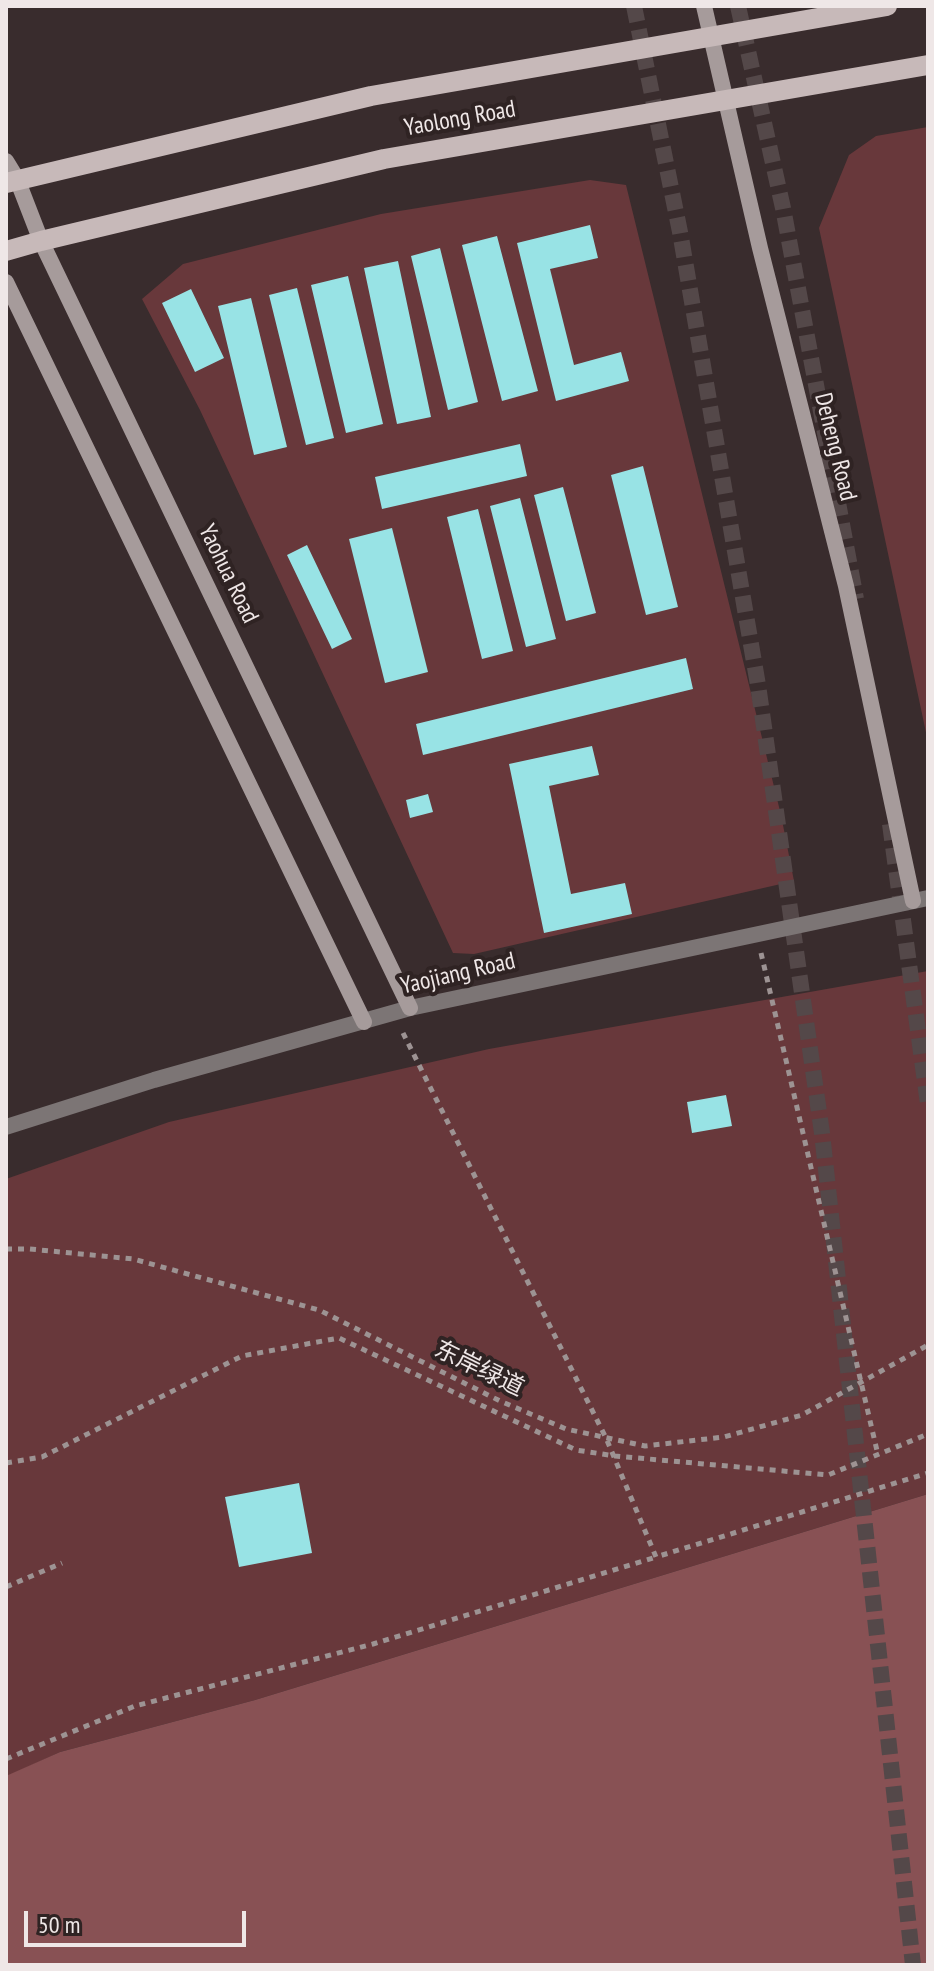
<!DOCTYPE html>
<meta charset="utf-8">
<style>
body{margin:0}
#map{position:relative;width:934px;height:1971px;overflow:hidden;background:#392c2d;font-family:"PT Sans Narrow",sans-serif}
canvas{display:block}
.frame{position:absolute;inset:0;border:8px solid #efe7e7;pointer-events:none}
.scale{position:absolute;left:24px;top:1911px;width:222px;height:36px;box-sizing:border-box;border:4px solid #efe7e7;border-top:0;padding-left:10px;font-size:24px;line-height:28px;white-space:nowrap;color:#efe7e7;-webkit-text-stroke:6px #2f2323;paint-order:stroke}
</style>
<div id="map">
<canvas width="934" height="1971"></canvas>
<div class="frame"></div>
<div class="scale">50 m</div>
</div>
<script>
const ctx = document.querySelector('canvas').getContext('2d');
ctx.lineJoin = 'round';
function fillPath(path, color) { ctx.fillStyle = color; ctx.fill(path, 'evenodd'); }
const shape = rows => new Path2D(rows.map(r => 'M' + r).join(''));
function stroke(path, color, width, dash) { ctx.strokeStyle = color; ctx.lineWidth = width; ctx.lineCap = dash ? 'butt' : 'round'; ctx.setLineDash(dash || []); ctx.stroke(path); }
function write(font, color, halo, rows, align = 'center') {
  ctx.font = font + ' "PT Sans Narrow","Noto Sans SC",sans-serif'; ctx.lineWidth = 8; ctx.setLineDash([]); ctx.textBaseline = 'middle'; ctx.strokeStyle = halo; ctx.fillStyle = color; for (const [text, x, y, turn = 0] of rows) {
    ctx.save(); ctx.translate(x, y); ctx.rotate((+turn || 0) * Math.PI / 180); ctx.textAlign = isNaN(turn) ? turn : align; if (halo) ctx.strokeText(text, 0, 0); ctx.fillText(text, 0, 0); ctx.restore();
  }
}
const green = shape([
 [928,127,928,742,819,228,849,155,876,136],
 [590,180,626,185,781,815,794,881,474,954,453,953,200,410,142,299,183,264,381,214],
 [928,971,928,1494,255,1700,60,1752,6,1777,6,1179,169,1122,489,1049]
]);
const water = shape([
 [928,1494,928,1965,6,1965,6,1776,60,1752,255,1700]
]);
const building = shape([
 [590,225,598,258,550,269,574,365,621,352,629,381,556,401,517,243],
 [497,236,538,391,502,401,462,245],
 [440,248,478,402,448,410,411,256],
 [398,261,431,417,397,424,364,268],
 [348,276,383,424,346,433,311,285],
 [297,288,334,438,306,445,269,295],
 [191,289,224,358,195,372,162,303],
 [251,298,287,447,254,455,218,306],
 [520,444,527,476,382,509,375,477],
 [643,466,678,607,646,615,611,475],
 [563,487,596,613,566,621,534,495],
 [520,498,556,639,526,647,490,506],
 [478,509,513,651,482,659,447,517],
 [392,528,428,672,385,683,349,539],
 [307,545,352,639,332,649,287,555],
 [686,658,693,689,423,755,416,724],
 [592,746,599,775,549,786,571,894,625,883,632,914,544,933,509,764],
 [428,794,433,812,410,818,406,800],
 [726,1095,732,1126,692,1133,687,1102],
 [299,1483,312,1553,239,1567,225,1497]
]);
const secondaryTunnel = shape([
 [634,6,680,232,758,685,822,1133,913,1965],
 [738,6,783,208,856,599],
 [890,824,928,1104]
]);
const path = shape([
 [761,953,878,1455],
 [403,1033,606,1438,656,1557,928,1473],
 [6,1249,30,1249,133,1259,319,1310,500,1401,566,1429,645,1446,724,1437,802,1415,928,1345],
 [6,1463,42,1457,242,1356,339,1338,576,1450,615,1456,828,1475,928,1434],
 [6,1587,62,1563],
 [6,1759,135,1706,373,1644,656,1557]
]);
const minor = shape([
 [6,1127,154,1080,410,1008,928,898]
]);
const secondary = shape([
 [704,6,760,248,846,586,913,901],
 [6,161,17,179,41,241,410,1008],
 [6,282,364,1022]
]);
const primary = shape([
 [6,183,371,96,887,6],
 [6,251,41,241,384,159,928,65]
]);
const streetNames = [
 ["Yaolong Road",460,119,-10],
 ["Deheng Road",835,447,76],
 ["Yaohua Road",228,574,64],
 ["Yaojiang Road",458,974,-13],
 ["东岸绿道",479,1369,26]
];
fillPath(green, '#68383b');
fillPath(water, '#885154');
fillPath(building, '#98e3e5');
stroke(secondaryTunnel, '#544849', 16, [16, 8]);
stroke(path, '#9d9393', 5, [6, 6]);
stroke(minor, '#7c7575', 16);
stroke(secondary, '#a69b9b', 16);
stroke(primary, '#c7b9b9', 20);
write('24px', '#efe7e7', '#2f2323', streetNames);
</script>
